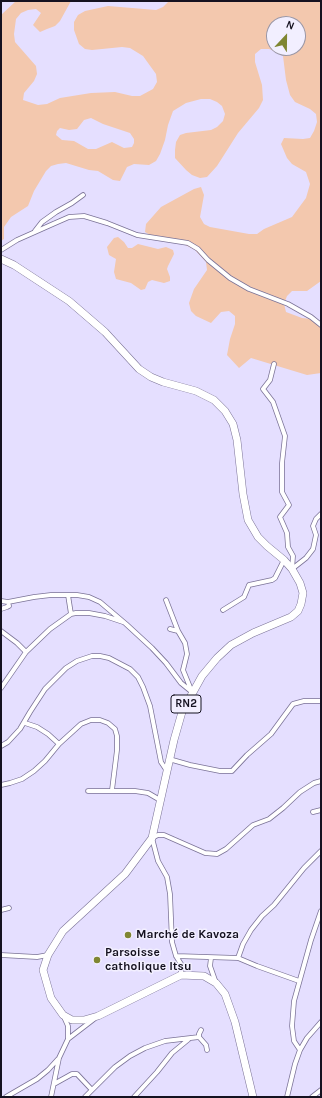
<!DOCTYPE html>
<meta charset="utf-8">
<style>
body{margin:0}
#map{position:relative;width:322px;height:1098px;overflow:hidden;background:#e5dfff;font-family:Karla,sans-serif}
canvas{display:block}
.frame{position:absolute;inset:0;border:2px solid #151220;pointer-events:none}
.north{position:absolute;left:266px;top:16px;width:40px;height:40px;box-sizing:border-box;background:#f2efff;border:1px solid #9a97a6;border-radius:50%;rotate:22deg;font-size:11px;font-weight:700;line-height:16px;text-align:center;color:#151220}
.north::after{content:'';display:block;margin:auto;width:14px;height:18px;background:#7f8632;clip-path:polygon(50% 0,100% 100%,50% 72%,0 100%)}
</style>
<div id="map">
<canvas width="322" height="1098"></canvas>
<div class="frame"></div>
<div class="north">N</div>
</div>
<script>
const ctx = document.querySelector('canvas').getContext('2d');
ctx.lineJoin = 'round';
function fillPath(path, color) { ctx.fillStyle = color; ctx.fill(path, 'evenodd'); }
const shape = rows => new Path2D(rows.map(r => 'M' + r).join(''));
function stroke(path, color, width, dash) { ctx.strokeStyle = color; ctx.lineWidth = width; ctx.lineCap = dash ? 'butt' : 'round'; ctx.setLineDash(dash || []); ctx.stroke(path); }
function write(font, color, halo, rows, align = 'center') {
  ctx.font = font + ' Karla,sans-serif'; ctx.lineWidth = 3; ctx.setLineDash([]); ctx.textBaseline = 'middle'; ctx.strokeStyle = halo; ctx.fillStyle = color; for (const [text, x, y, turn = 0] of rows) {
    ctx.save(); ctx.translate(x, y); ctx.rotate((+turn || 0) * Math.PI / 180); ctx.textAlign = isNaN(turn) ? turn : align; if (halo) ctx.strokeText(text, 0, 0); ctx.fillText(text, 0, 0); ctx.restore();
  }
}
const green = shape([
 [16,1,71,1,60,21,55,26,47,29,40,32,33,25,41,13,36,9,28,10,21,13,16,19,14,34,15,42,36,66,37,74,34,81,24,93,23,100,38,105,47,104,60,98,91,93,115,92,132,96,140,96,153,89,157,82,156,74,143,56,130,48,122,47,92,50,85,49,79,44,74,30,74,22,78,15,85,11,108,6,156,10,163,7,169,1,321,1,321,281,307,291,292,291,287,296,284,304,286,312,302,318,311,319,321,325,321,373,307,375,251,358,239,368,227,355,230,339,235,324,235,316,229,311,221,312,211,323,196,316,191,311,189,303,194,289,207,270,206,262,195,250,174,239,152,236,145,232,146,224,161,207,194,189,201,187,204,195,200,217,204,224,210,227,249,234,257,234,264,229,292,217,306,198,310,184,306,172,292,164,287,158,281,144,284,138,303,139,310,138,314,131,317,122,316,114,310,109,295,102,290,95,286,80,283,56,277,52,269,49,261,49,255,54,255,62,262,85,263,100,259,108,238,133,217,166,207,177,200,178,192,175,186,170,175,158,175,150,176,142,180,135,186,133,211,130,217,127,223,121,225,114,222,106,217,102,210,99,201,99,186,103,173,111,168,125,165,140,160,154,156,161,149,165,134,164,127,167,120,181,113,180,98,171,89,170,66,163,58,164,51,166,46,171,34,191,28,206,11,217,4,227,4,239,1,241,1,15],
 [274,24,298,24,298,48,274,48],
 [91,118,103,124,130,133,134,139,134,143,132,147,124,148,112,142,96,149,88,149,74,141,62,140,56,135,57,131,60,128,69,130,77,129,84,120],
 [118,237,124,242,128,248,132,248,138,244,158,249,166,247,173,250,174,254,168,266,167,269,170,277,170,281,164,283,152,280,148,282,145,289,141,290,131,283,116,279,114,272,116,259,109,255,107,247,114,238]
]);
const street = shape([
 [35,231,42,222,56,212,72,203,83,195],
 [1,250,17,240,53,224,69,217,84,216,107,223,137,235,188,243,198,249,208,260,230,278,249,289,288,304,311,317,321,325],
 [274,364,270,380,263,389,273,402,285,436,282,463,282,492,289,505,280,517,287,533,288,547,293,556,292,569],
 [292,569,306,558,313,549,316,535,313,526,316,519,321,514],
 [68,595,71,614],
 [1,601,8,602,34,597,51,595,77,595,89,597,100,602,126,624,152,648,166,663,181,683,192,692,183,670,187,654,185,643,178,631,166,600],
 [1,609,7,607,9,606,8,602],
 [223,610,244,597,249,585,272,580,275,578,284,560],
 [170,629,178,631],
 [1,631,17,643,26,652],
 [1,688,26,652,50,629,71,614,76,613,89,613,105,616,123,622],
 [25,723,37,727,48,734,59,744],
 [1,746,8,742,20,729,30,712,45,689,66,668,77,661,92,656,100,656,109,658,130,669,138,677,143,687,150,706,161,762,167,771],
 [169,759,190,765,220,771,232,771,247,755,271,734,293,704,304,701,321,701],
 [1,785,10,783,22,779,34,771,45,761,59,744,81,724,91,720,100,720,108,723,115,729,117,736,117,750,112,790],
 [88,791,135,791,148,793,160,800],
 [313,812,321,810],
 [1,910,9,908],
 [1,955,37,957,48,955],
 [176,956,238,958,257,966,299,981],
 [211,958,210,966,216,983],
 [238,958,243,944,251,930,262,916,274,905,304,868,321,851],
 [181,975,181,964,176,956,172,942,170,894,167,877,158,861,152,838,158,835,164,835,205,853,217,854,226,849,253,825,269,819,283,808,300,792,314,783,321,781],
 [64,1017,68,1026,68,1039],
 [201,1030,199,1034,199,1037,206,1045,207,1050],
 [300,1050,294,1041,292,1026,294,1001,311,940,321,911],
 [54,1084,72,1074,77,1074,92,1090],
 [6,1097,37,1079,48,1070,58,1059],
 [51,1097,59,1058,68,1039,94,1019],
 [85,1097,115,1067,130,1056,145,1048,165,1041,199,1037],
 [134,1097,157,1072,172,1053,189,1039],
 [287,1097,295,1064,300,1050,307,1038,321,1022],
 [312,1097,321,1090]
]);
const highway = shape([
 [1,259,14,265,69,301,105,332,139,369,151,377,163,382,196,391,214,400,225,411,233,424,237,440,243,494,248,520,258,537,267,546,284,560,292,569,300,583,303,593,301,604,298,611,291,617,253,633,231,645,217,658,202,676,182,712,174,740,152,838,125,874,63,931,48,955,43,970,51,998,63,1015,72,1020,84,1020,98,1016,181,975,204,976,216,983,225,994,235,1022,253,1097]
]);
const markers = [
 [128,935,4,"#7f8632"],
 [97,960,4,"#7f8632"]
];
const shields = [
 [186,704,30]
];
const shieldNames = [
 ["RN2",186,704]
];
const poiNames = [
 ["Marché de Kavoza",136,935],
 ["Parsoisse",105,953],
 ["catholique Itsu",105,967]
];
fillPath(green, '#f3c8ae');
stroke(street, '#7b7397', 5.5);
stroke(highway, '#7b7397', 8);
stroke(street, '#fff', 4);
stroke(highway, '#fff', 7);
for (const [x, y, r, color] of markers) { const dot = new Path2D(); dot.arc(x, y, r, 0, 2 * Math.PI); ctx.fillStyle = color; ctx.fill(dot); stroke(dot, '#f2efff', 1.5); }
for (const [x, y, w] of shields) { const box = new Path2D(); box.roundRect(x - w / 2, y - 9, w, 18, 3); ctx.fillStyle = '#f2efff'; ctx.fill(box); stroke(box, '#151220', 1); }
write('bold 11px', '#151220', null, shieldNames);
write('bold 12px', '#151220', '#f2efff', poiNames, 'left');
</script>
